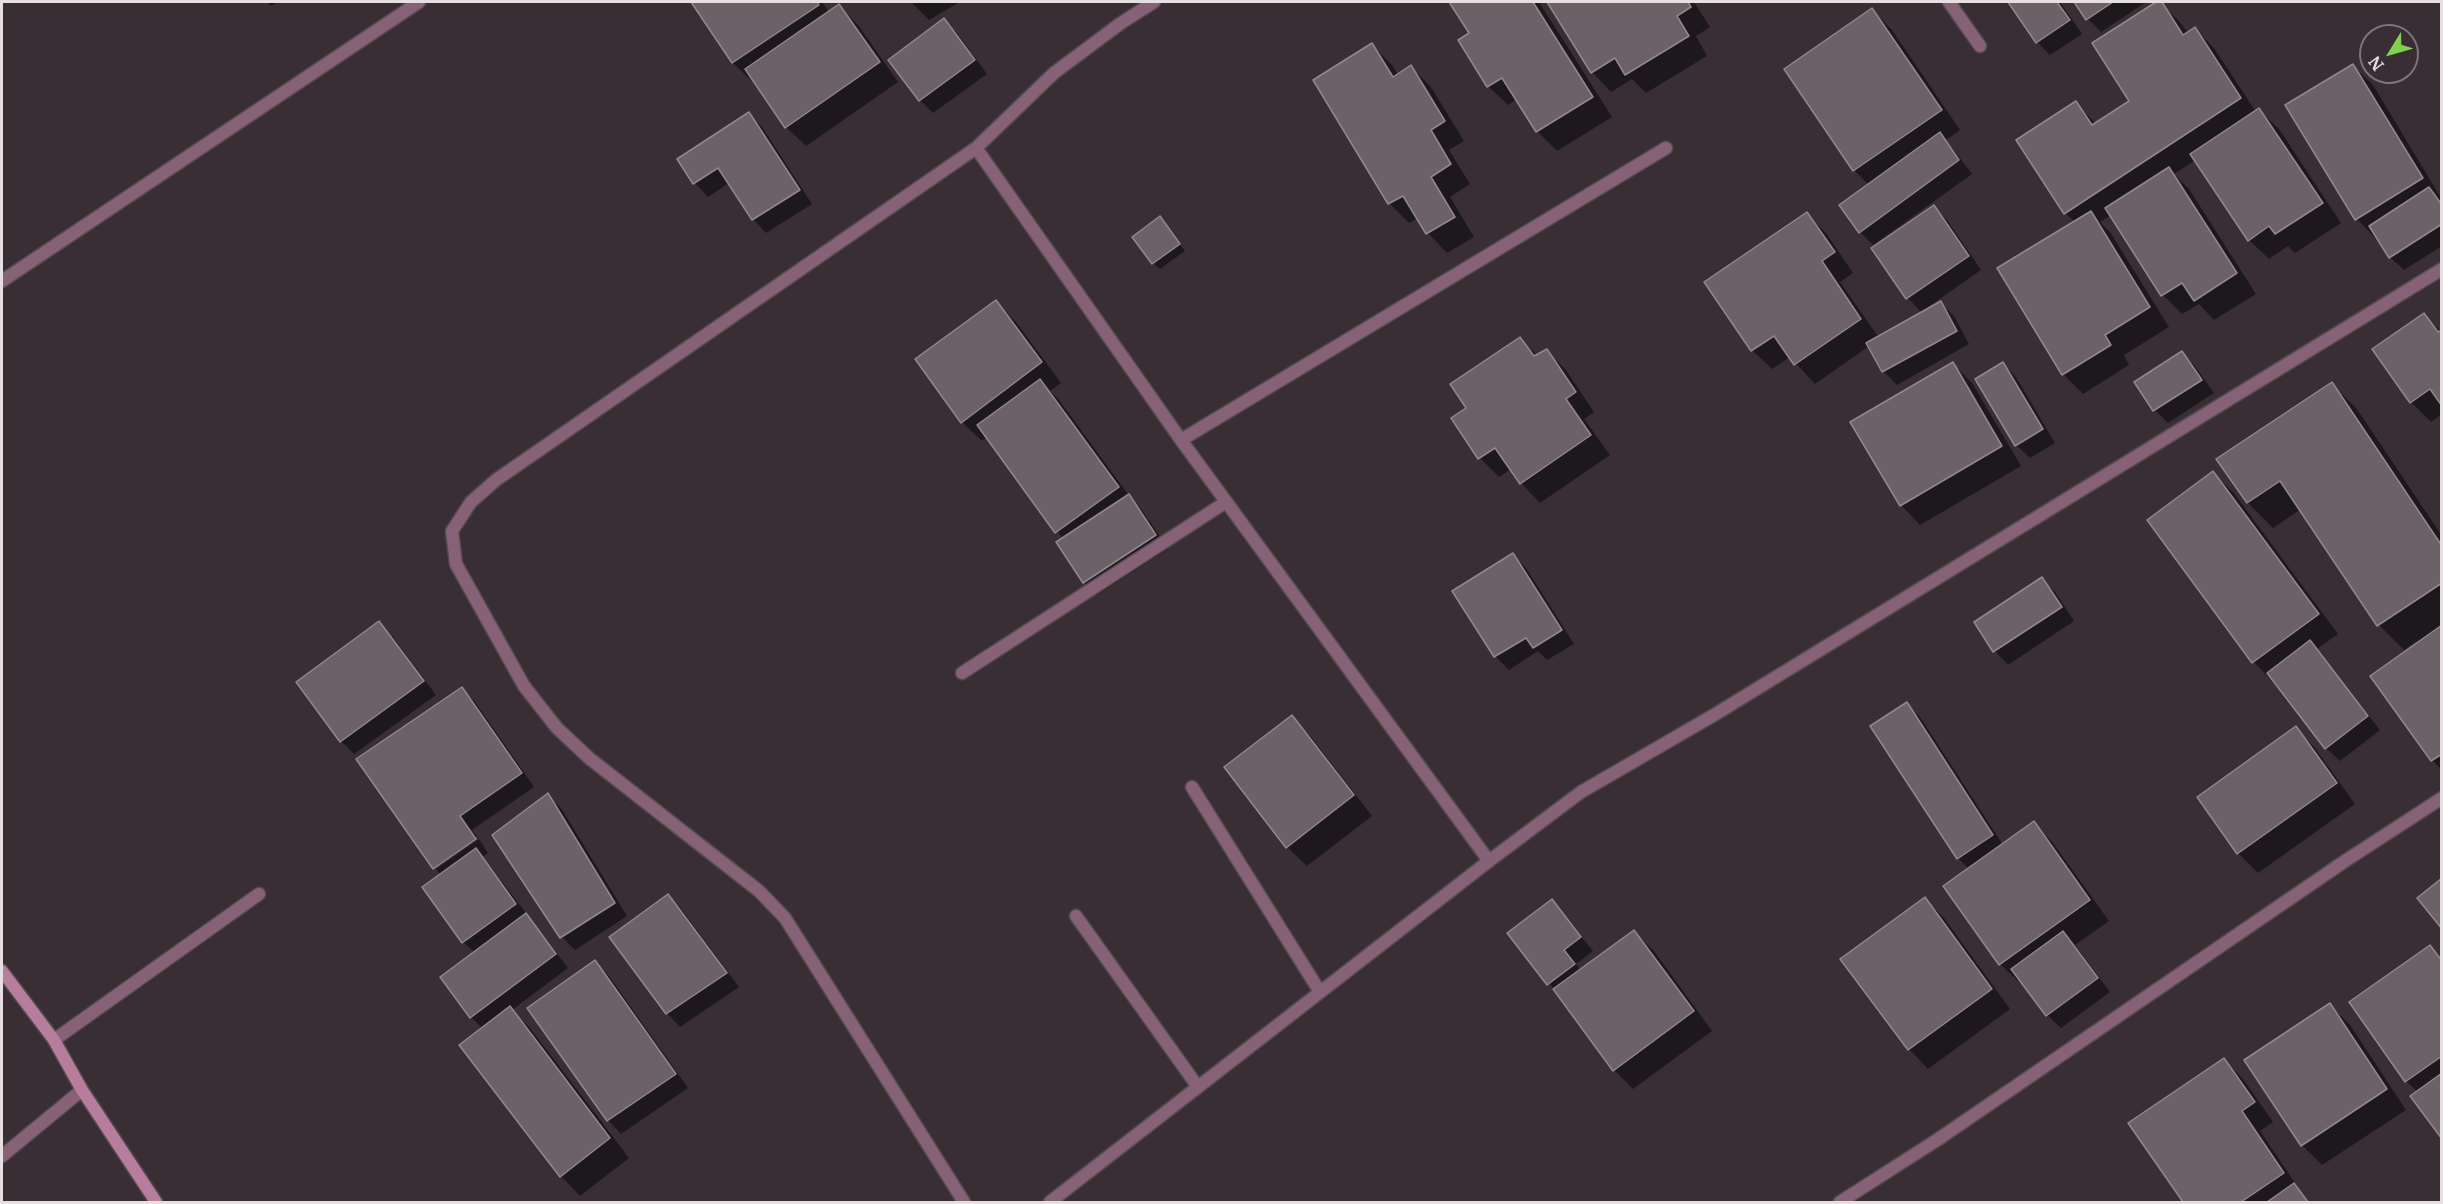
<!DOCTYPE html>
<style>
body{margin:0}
#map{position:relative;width:2443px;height:1204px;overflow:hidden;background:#382e34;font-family:Merriweather,serif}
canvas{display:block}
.frame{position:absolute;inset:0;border:3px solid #e5dfe2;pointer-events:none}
.north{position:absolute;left:2359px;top:24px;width:60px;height:60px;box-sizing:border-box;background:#382e34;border:2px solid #7d757a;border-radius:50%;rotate:233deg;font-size:16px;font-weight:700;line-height:24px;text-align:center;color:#e5dfe2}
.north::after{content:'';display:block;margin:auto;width:21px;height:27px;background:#82d04f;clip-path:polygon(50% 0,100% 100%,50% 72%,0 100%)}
</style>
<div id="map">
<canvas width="2443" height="1204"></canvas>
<div class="frame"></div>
<div class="north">N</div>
</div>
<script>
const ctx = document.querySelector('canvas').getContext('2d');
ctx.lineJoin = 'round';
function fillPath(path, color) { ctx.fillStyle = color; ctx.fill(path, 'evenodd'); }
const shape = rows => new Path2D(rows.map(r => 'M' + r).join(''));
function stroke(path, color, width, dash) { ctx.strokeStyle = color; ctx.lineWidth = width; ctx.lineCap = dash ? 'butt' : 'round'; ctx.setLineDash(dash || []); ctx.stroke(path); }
const shadow = shape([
 [267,2,278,2,271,6],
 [693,2,822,2,829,12,839,6,858,25,898,82,806,146,786,127,755,81,753,82,733,63],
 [911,2,960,2,929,20],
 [1451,2,1539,2,1612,117,1557,151,1537,131,1517,99,1508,105,1488,86,1471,34],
 [1549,2,1694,2,1710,27,1696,36,1707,56,1646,93,1632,79,1611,92,1592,72],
 [2009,2,2060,2,2082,34,2050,55,2037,42],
 [2076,2,2146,2,2101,32,2088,19],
 [2159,2,2179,21,2188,33,2195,29,2214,48,2256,112,2259,110,2279,129,2341,223,2295,253,2288,246,2269,259,2249,240,2196,160,2174,174,2189,189,2256,294,2214,320,2199,304,2182,314,2163,295,2111,215,2100,222,2110,232,2169,327,2124,355,2129,365,2083,394,2063,374,2075,222,2065,213,2076,103,2096,124,2131,101,2094,44],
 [1872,10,1892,30,1960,130,1946,140,1972,174,1873,245,1860,232,1869,185,1854,170],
 [944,20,957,33,987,74,933,113,920,100,890,60],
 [1372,45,1392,65,1398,75,1411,67,1431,87,1464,141,1449,150,1470,184,1450,197,1474,237,1447,253,1428,233,1418,218,1409,223,1389,203,1315,81],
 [2353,66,2373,85,2441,198,2442,246,2404,270,2390,257,2378,237,2376,239,2357,219],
 [749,114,762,127,812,204,766,233,753,219,729,183,708,197,695,183,679,159],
 [1934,207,1947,220,1981,270,1921,312,1908,298,1873,249],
 [1806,214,1826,233,1853,273,1840,282,1879,338,1941,303,1954,316,1969,344,1897,385,1883,371,1869,346,1815,384,1790,357,1772,369,1752,350],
 [1160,218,1185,251,1160,269,1153,263],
 [996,302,1016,322,1061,383,1050,391,1059,400,1130,497,1142,510,1168,549,1097,595,1084,582,1063,539,987,437,982,441,962,422],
 [2424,315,2441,332,2442,414,2431,422,2411,402],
 [1520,339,1538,356,1546,351,1566,370,1594,412,1584,419,1610,455,1540,503,1521,483,1511,469,1499,477,1480,458,1468,408],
 [2182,352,2195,366,2214,393,2168,423,2155,410,2136,382],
 [1953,364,1972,383,2021,466,1920,525,1901,505],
 [2003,364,2016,377,2055,443,2030,458,2016,445],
 [2332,384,2357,409,2442,536,2442,770,2432,760,2417,641,2404,650,2379,625,2301,509,2273,528,2248,503,2219,459],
 [2213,473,2233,492,2338,634,2317,649,2380,730,2340,761,2326,748,2275,680,2273,682,2254,662,2149,521],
 [1513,555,1526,568,1574,644,1547,660,1538,651,1509,670,1495,656,1454,592],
 [2042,579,2055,592,2074,621,2008,665,1995,651,1976,622],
 [379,623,392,636,436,695,354,754,341,741],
 [462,689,475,702,534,787,472,830,477,837,435,868,358,760],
 [1907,704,1920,717,2003,845,2034,823,2053,843,2109,921,2075,945,2110,992,2061,1028,2047,1015,2023,982,2020,983,2000,964,1969,869,1958,858],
 [1292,717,1311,737,1372,816,1307,866,1287,847],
 [2296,728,2315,748,2355,804,2258,873,2238,853,2199,797],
 [548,795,561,808,627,916,575,950,562,937,494,835],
 [479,839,488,853,483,857,568,968,512,1010,530,1028,629,1158,580,1196,561,1176,483,1029,471,1017,475,953,463,942,441,875,436,869],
 [668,896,681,909,739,987,680,1027,667,1013],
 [1925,899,1944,918,2010,1009,1928,1069,1909,1049],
 [1552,901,1593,951,1576,964,1581,971,1634,932,1654,951,1712,1031,1633,1089,1614,1070,1558,994,1509,934],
 [2430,947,2442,958,2442,1136,2418,1092,2406,1081],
 [595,962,609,976,688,1088,621,1134,608,1120,529,1009],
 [2330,1005,2350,1025,2406,1110,2322,1165,2302,1145],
 [2224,1060,2243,1079,2273,1122,2260,1131,2308,1202,2184,1202,2130,1124]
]);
const building = shape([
 [691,2,817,2,819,5,732,63,691,2],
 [1449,2,1533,2,1593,97,1536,132,1502,78,1487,87,1458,40,1469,33,1449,2],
 [1547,2,1688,2,1691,7,1677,16,1689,36,1625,75,1615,58,1591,73,1547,2],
 [2008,2,2057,2,2070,20,2036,43,2008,2],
 [2074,2,2113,2,2086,20,2074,2],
 [2156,2,2162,2,2183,35,2195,27,2241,98,2064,214,2016,140,2076,101,2092,125,2129,101,2092,43,2156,2],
 [839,4,880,62,785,128,745,69,839,4],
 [1872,8,1942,110,1853,171,1784,69,1872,8],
 [944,18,975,60,919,101,888,60,944,18],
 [1372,43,1393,77,1411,65,1445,121,1431,130,1451,164,1431,177,1455,217,1426,234,1403,196,1388,204,1313,80,1372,43],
 [2353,64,2423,178,2355,220,2285,105,2353,64],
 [2259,108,2323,203,2275,234,2269,226,2248,241,2190,154,2259,108],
 [749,112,800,190,752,220,718,168,693,184,677,159,749,112],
 [1940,132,1959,160,1859,233,1839,205,1940,132],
 [2169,167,2237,273,2194,301,2182,283,2161,296,2105,208,2169,167],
 [2429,187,2442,205,2442,224,2389,258,2369,226,2429,187],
 [1934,205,1969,256,1906,299,1871,248,1934,205],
 [2091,211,2150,307,2105,335,2111,345,2062,375,1997,268,2091,211],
 [1807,212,1835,252,1822,261,1861,319,1794,365,1774,336,1751,351,1704,282,1807,212],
 [1160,216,1180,244,1152,264,1132,237,1160,216],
 [996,300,1042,362,961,423,915,359,996,300],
 [1941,301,1957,331,1882,372,1866,343,1941,301],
 [2424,313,2438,332,2442,330,2442,406,2430,389,2410,403,2372,349,2424,313],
 [1520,337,1534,356,1547,349,1576,392,1566,399,1591,435,1520,484,1495,448,1478,459,1451,418,1466,408,1450,384,1520,337],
 [2182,351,2202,380,2153,411,2134,382,2182,351],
 [1953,362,2002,446,1900,506,1850,422,1953,362],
 [2003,362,2043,429,2015,446,1975,379,2003,362],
 [1040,379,1119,487,1055,533,977,425,1040,379],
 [2332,382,2442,546,2442,583,2377,626,2280,481,2247,503,2216,459,2332,382],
 [2213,471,2319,614,2252,663,2147,520,2213,471],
 [1129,494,1156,535,1083,583,1056,542,1129,494],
 [1513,553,1562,630,1533,648,1526,638,1494,657,1452,591,1513,553],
 [2042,577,2062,607,1993,652,1974,622,2042,577],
 [379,621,424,681,340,742,296,682,379,621],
 [2442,625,2442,754,2431,761,2370,676,2442,625],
 [2310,640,2368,716,2325,749,2267,673,2310,640],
 [462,687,522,773,460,816,476,839,433,869,356,759,462,687],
 [1907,702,1993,835,1957,859,1870,726,1907,702],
 [1292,715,1354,795,1286,848,1224,767,1292,715],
 [2296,726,2337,783,2237,854,2197,797,2296,726],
 [548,793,615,903,560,938,492,835,548,793],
 [2034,821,2090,900,1999,965,1943,886,2034,821],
 [476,848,516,904,462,943,422,887,476,848],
 [2442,878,2442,929,2417,898,2442,878],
 [668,894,727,973,666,1014,609,937,668,894],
 [1925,897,1992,989,1908,1050,1840,959,1925,897],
 [1552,899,1581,937,1564,950,1575,964,1547,985,1507,933,1552,899],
 [526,913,556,954,470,1018,440,977,526,913],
 [1634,930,1694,1011,1613,1071,1553,989,1634,930],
 [2063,931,2098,978,2046,1016,2011,969,2063,931],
 [2430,945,2442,961,2442,1056,2405,1082,2349,1002,2430,945],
 [595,960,676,1074,607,1121,527,1008,595,960],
 [2330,1003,2387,1089,2301,1146,2244,1060,2330,1003],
 [510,1006,610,1138,560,1177,459,1045,510,1006],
 [2224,1058,2255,1102,2242,1111,2284,1173,2241,1202,2183,1202,2128,1123,2224,1058],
 [2442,1073,2442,1139,2410,1096,2442,1073],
 [2294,1183,2308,1202,2267,1202,2294,1183]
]);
const service = shape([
 [962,673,1226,502],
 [1192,787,1320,992],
 [1076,916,1198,1087],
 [54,1040,259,894]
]);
const minor = shape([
 [1949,2,1980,46],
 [976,148,1181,440,1489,861],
 [2,281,419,2],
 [1181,440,1666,148],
 [2,1156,82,1090],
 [964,1202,785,918,759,891,589,758,557,728,524,686,456,564,452,531,471,502,496,480,976,148,1054,73,1121,23,1154,2],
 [1050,1202,1489,861,1581,792,1714,715,2442,269],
 [1840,1202,1937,1140,2345,861,2442,798]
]);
const secondary = shape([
 [2,971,54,1040,82,1090,156,1202]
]);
fillPath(shadow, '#0007');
fillPath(building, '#6c6167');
stroke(building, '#93878d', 1.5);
stroke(service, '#544a50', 15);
stroke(minor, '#544a50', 15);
stroke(secondary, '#544a50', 15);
stroke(service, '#876277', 12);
stroke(minor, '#876277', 12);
stroke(secondary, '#b77d9d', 12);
</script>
